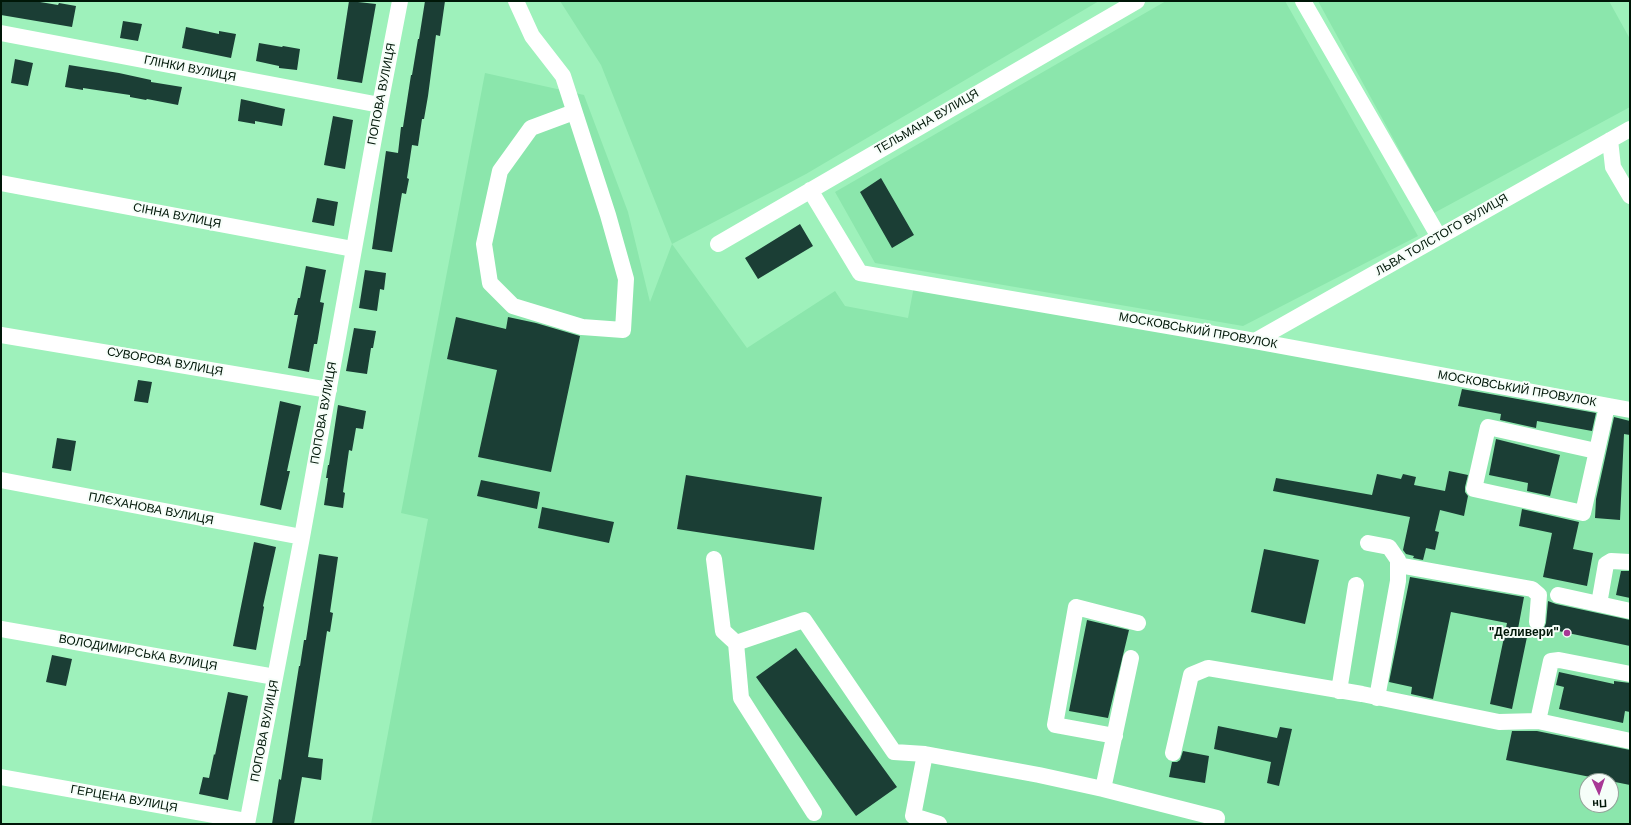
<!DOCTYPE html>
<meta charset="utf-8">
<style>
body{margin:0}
#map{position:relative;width:1631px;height:825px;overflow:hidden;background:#9ef1bb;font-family:Arial,sans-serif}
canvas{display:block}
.frame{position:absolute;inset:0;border:2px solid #001708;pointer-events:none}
.north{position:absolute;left:1579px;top:773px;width:40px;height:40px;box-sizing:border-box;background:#f6fef9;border:1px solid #94a299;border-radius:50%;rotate:177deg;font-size:11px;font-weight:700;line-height:16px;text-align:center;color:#001708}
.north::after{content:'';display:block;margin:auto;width:14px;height:18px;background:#a83895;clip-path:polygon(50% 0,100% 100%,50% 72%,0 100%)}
</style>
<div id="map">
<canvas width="1631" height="825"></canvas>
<div class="frame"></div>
<div class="north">Пн</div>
</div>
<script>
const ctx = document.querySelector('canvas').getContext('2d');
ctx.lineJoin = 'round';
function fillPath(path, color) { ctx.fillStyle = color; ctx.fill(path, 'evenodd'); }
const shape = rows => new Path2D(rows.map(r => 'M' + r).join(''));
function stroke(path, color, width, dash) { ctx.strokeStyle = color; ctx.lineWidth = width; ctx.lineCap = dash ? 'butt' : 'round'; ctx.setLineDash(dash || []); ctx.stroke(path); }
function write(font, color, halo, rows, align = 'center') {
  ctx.font = font + ' Arial,sans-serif'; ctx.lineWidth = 4; ctx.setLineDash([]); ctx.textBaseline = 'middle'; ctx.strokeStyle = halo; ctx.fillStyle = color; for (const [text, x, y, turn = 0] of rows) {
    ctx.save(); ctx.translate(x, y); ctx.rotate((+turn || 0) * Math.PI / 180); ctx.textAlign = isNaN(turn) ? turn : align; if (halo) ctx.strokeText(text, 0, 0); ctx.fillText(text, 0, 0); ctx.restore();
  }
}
const built = shape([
 [560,1,1099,1,806,174,672,244,747,348,835,291,845,306,908,318,914,286,1630,417,1630,824,371,824,428,519,401,513,485,73,584,95,628,212,650,302,672,244,601,65],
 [1587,781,1611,781,1611,805,1587,805],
 [1166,1,1285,1,1418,236,1243,326,875,263,835,192],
 [1318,1,1609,1,1630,39,1630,107,1434,213]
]);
const building = shape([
 [1,1,34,1,58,5,59,3,76,6,72,27,1,15],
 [349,1,376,4,362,83,337,79],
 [425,1,445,1,440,36,436,35,428,96,424,119,422,119,418,146,412,145,407,178,409,179,406,194,402,193,392,252,372,249,386,151,398,153,401,127,403,127,411,75,412,75,418,39,419,39],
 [123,21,142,24,138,41,120,38],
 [186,27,219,34,219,31,236,34,231,58,182,48],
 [259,43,282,47,283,46,300,49,297,70,279,68,279,66,256,61],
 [15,59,33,63,28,86,11,83],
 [69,65,119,73,151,80,151,82,182,87,178,105,147,99,146,100,130,97,130,95,83,88,83,90,65,87],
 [241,99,285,109,282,126,255,121,255,124,238,121],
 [333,116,353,120,345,169,324,165],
 [881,178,914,235,892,248,860,192],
 [317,198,338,202,334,226,312,222],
 [800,224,813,246,758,279,745,258],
 [306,266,326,270,320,302,324,303,317,344,314,344,309,372,288,368,298,315,294,315,298,298,300,298],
 [365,270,386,273,384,290,380,289,377,311,359,308],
 [456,317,506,329,508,317,536,323,580,336,551,472,478,457,497,370,447,359],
 [354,328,376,331,373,348,371,348,367,374,346,371],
 [138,380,152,382,148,403,134,401],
 [1462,389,1596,413,1592,431,1537,421,1536,428,1500,420,1501,414,1458,406],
 [280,401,301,406,287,471,290,471,281,510,260,505],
 [338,405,366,411,363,429,356,428,352,451,349,450,343,492,345,493,343,508,324,505,328,478,326,478,328,465,329,465],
 [1614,417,1630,421,1630,435,1624,434,1620,520,1595,518,1596,499],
 [57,438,76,441,71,471,52,468],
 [1496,439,1560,455,1550,496,1527,491,1528,483,1489,475],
 [1449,471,1468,475,1465,487,1465,492,1468,496,1464,516,1440,510,1435,531,1439,532,1435,550,1426,548,1423,560,1413,558,1414,556,1406,554,1403,550,1410,517,1273,491,1276,478,1372,495,1377,474,1401,479,1403,474,1416,477,1414,485,1445,491],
 [686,475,822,497,814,550,677,529],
 [481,480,540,492,537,509,477,496],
 [542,507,614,522,609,543,538,528],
 [1522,509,1579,522,1573,549,1593,553,1587,586,1543,577,1552,533,1519,526],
 [254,542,276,547,263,606,264,607,256,650,233,646],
 [1264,549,1319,560,1305,624,1251,612],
 [319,554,338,557,330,612,333,613,330,632,327,631,308,757,323,759,321,780,302,777,294,824,272,824,279,779,281,780,299,666,300,666,304,640,306,640],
 [1621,571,1630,571,1630,598,1616,595],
 [1410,577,1524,597,1517,634,1527,637,1512,709,1490,704,1507,623,1451,612,1433,699,1411,694,1412,687,1389,682],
 [1548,601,1556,604,1630,620,1630,646,1544,628,1546,623],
 [1087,620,1129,630,1108,718,1069,711],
 [796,648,897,787,856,816,756,677],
 [52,655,72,659,66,686,46,682],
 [1559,672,1614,684,1614,681,1630,683,1630,712,1625,711,1623,723,1559,709,1564,687,1556,685],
 [228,692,248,696,228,800,199,794,203,777,209,778,214,754,215,755],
 [1218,726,1277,738,1280,727,1292,729,1279,786,1267,783,1271,762,1214,749],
 [1512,731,1537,731,1630,750,1630,785,1506,760],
 [1183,751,1209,756,1205,783,1169,777,1172,762,1177,762,1180,760]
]);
const minor = shape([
 [516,1,532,36,563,76,608,215,626,279,623,330,582,327,513,306,490,283,484,244,500,171,531,128,574,112],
 [1303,1,1439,237],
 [1,33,380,105],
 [1610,140,1613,167,1630,196],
 [1,183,353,249],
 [810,190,860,273,1255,341,1630,410],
 [718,244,1137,1],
 [1,335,329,390],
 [1255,341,1630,129],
 [1596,451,1488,427,1474,489,1583,513,1607,406],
 [1,480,302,537],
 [1368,543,1389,547,1398,560,1398,581,1377,698],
 [714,559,723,631,736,643,804,620,894,752,925,754],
 [1398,565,1532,589,1539,595,1537,622],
 [1558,595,1630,611],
 [1599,604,1606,564,1611,561,1630,562],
 [1,629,275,677],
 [736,643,741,698,814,813],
 [1339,691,1356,585],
 [1538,721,1551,661,1559,660,1630,674],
 [1115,736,1055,725,1076,607,1138,623],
 [1173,753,1191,675,1208,668,1362,694,1499,722,1538,721,1630,741],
 [1,777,247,821],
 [1103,789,1131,658],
 [247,824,302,537,380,105,400,1],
 [939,824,913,816,925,754,1039,775,1103,789,1217,818,1216,824]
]);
const markers = [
 [1567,633,4,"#a83895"]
];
const streetNames = [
 ["ГЛІНКИ ВУЛИЦЯ",190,69,11],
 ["ПОПОВА ВУЛИЦЯ",382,94,-79],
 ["ТЕЛЬМАНА ВУЛИЦЯ",927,122,-30],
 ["СІННА ВУЛИЦЯ",177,216,11],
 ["ЛЬВА ТОЛСТОГО ВУЛИЦЯ",1442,235,-30],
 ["МОСКОВСЬКИЙ ПРОВУЛОК",1198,331,10],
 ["СУВОРОВА ВУЛИЦЯ",165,362,10],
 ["МОСКОВСЬКИЙ ПРОВУЛОК",1517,389,10],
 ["ПОПОВА ВУЛИЦЯ",324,413,-80],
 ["ПЛЄХАНОВА ВУЛИЦЯ",151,509,11],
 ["ВОЛОДИМИРСЬКА ВУЛИЦЯ",138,653,10],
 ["ПОПОВА ВУЛИЦЯ",265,731,-79],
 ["ГЕРЦЕНА ВУЛИЦЯ",124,799,10]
];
const poiNames = [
 ["\"Деливери\"",1559,633]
];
fillPath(built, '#8be6ac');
fillPath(building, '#1b3e35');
stroke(minor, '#fff', 16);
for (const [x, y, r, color] of markers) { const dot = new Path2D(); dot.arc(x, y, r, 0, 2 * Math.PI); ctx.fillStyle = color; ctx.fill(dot); stroke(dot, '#f6fef9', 1.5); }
write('12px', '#001708', '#f6fef9', streetNames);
write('bold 12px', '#001708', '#f6fef9', poiNames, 'right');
</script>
